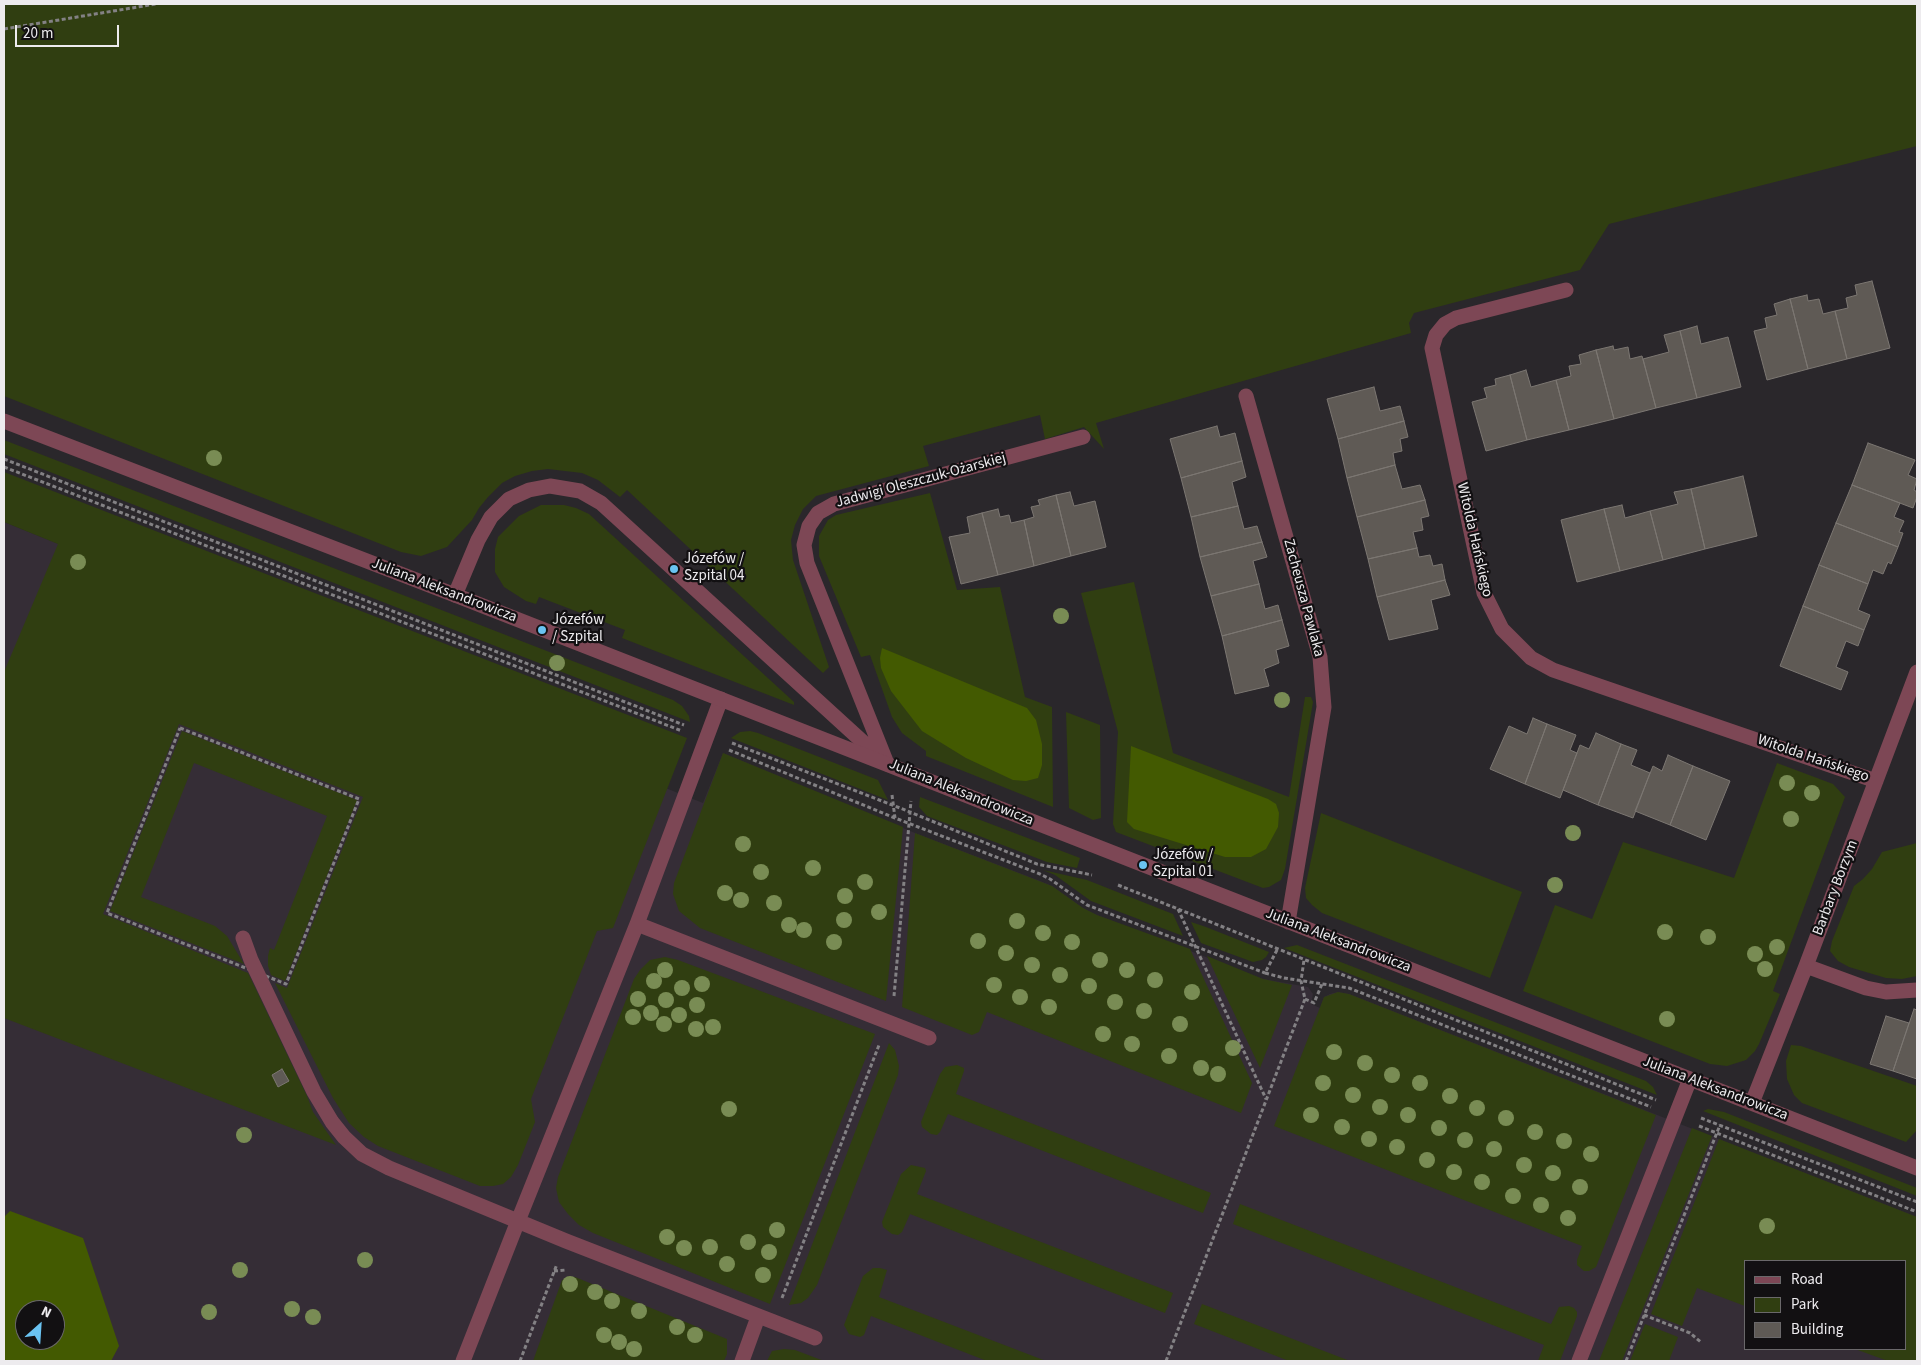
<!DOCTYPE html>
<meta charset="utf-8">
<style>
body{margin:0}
#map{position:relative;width:1921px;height:1365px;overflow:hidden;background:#2a272b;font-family:"Source Sans 3",sans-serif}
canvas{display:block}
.frame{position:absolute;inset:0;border:5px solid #edebee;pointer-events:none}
.legend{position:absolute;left:1744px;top:1260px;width:162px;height:90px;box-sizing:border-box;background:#121012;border:1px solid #6a686a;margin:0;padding:6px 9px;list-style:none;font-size:15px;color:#edebee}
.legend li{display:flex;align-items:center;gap:10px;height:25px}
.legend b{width:25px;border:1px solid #6a686a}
.north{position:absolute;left:15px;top:1300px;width:50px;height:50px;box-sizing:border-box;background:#121012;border:1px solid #6a686a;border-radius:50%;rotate:26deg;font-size:14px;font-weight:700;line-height:20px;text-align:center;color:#edebee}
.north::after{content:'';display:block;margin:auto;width:18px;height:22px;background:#6ac3f1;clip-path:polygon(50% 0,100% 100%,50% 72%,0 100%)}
.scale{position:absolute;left:15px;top:25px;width:104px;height:22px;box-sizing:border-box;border:2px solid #edebee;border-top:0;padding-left:6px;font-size:15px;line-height:18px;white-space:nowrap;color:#edebee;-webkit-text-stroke:4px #121012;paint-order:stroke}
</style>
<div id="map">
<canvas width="1921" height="1365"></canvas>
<div class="frame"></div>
<ul class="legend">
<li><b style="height:6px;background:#7d4755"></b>Road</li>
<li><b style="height:14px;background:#303e11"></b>Park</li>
<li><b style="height:14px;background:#5f5a55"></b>Building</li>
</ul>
<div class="north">N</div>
<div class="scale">20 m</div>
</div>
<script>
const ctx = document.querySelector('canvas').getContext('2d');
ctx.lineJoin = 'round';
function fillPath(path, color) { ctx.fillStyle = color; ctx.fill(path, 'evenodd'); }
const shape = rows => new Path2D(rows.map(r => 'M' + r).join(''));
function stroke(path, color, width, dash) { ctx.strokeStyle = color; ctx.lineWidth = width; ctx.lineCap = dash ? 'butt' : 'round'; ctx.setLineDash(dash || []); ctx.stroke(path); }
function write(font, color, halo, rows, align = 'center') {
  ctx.font = font + ' "Source Sans 3",sans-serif'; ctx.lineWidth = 4.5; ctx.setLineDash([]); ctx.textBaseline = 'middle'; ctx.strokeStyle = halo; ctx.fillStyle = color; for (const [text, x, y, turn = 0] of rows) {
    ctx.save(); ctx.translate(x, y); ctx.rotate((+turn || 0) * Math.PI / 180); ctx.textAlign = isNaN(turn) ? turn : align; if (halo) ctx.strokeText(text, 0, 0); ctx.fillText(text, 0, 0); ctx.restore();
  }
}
const built = shape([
 [4,522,703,803,723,753,915,833,1040,881,1052,886,1083,908,1097,915,1263,979,1308,987,1313,994,1311,1004,1320,1008,1324,997,1330,994,1338,992,1349,994,1917,1217,1917,1361,4,1361],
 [1745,1261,1905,1261,1905,1349,1745,1349],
 [25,1310,55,1310,55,1340,25,1340]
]);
const green = shape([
 [4,4,1917,4,1917,146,1609,224,1580,270,1414,313,1409,323,1411,333,1096,423,1104,449,1084,427,1045,439,1040,415,923,446,929,466,816,496,803,509,795,525,791,540,793,560,829,667,823,673,627,490,620,497,598,480,582,473,548,469,532,471,515,476,502,483,488,497,479,508,472,520,447,547,421,556,401,552,4,396],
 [4,440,673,700,682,706,689,716,690,722,4,454],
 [4,472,687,738,613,928,597,931,531,1099,535,1122,518,1165,511,1177,503,1184,493,1186,480,1186,378,1146,364,1137,349,1123,333,1098,275,983,287,988,363,797,179,724,103,914,248,973,307,1096,313,1112,336,1145,4,1018,4,672,58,544,4,522],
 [930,493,957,590,1000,587,1025,697,1052,707,1053,807,926,756,926,751,902,733,892,717,870,655,861,657,819,556,819,536,828,520,836,515],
 [541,505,564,505,576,508,589,514,794,702,794,705,622,638,625,630,539,597,536,604,526,601,504,587,495,572,495,549,498,537,519,516],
 [1134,582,1173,753,1289,797,1305,697,1311,697,1313,702,1285,869,1281,880,1269,887,1263,888,1116,832,1113,824,1118,732,1081,593],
 [1066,712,1100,725,1101,818,1093,820,1069,808],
 [182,731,357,800,285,981,271,975,268,966,268,956,270,948,274,950,327,816,194,763,141,897,215,926,227,936,244,964,110,911],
 [750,731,758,733,878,780,888,800,731,738,740,732],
 [723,753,903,827,886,1001,700,928,679,911,673,894,674,883],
 [1777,763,1833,784,1845,797,1773,991,1780,994,1759,1044,1755,1051,1746,1060,1727,1066,1710,1064,1523,991,1555,905,1592,919,1623,842,1734,878],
 [920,797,1080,858,1077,868,1047,862,927,816,919,807],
 [1321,813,1522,892,1490,978,1322,913,1312,905,1306,898,1305,888],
 [915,833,1052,886,1083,908,1097,915,1190,949,1252,1083,1241,1113,987,1012,979,1032,972,1035,902,1007],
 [1917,843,1917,976,1902,979,1886,978,1849,967,1838,961,1830,951,1832,941,1854,886,1863,879,1872,869,1882,852],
 [1043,870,1087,880,1173,914,1183,936,1091,901,1055,875],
 [1191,922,1206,927,1269,952,1266,957,1262,960,1253,962,1201,943],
 [1297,945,1646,1081,1653,1087,1657,1095,1284,948],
 [1207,956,1263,979,1292,985,1260,1068],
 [665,957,678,960,875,1034,770,1304,593,1233,579,1225,568,1214,559,1202,556,1188,558,1177,634,979,640,970,650,960],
 [1338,992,1349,994,1656,1115,1596,1267,1589,1271,1584,1271,1577,1265,1577,1260,1582,1246,1274,1126,1324,997],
 [889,1043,895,1050,899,1066,898,1075,817,1285,808,1298,801,1303,789,1305],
 [1791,1045,1801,1046,1917,1086,1917,1130,1906,1142,1802,1103,1794,1095,1787,1079,1786,1061],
 [957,1065,964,1068,964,1071,956,1094,1211,1193,1203,1213,948,1114,940,1132,937,1135,931,1134,922,1127,921,1122,940,1074,945,1067],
 [1708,1109,1724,1112,1917,1188,1917,1196,1703,1111],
 [1692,1128,1712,1136,1622,1361,1599,1361],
 [1719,1139,1917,1217,1917,1361,1888,1361,1855,1349,1905,1349,1905,1261,1745,1261,1745,1306,1697,1288,1682,1326,1651,1314],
 [911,1165,925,1168,926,1171,917,1194,1173,1293,1165,1313,910,1214,902,1232,898,1235,892,1234,883,1227,882,1222,901,1174],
 [1240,1204,1551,1324,1559,1307,1569,1306,1574,1308,1577,1312,1577,1316,1560,1361,1538,1361,1544,1345,1233,1224],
 [873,1268,880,1268,887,1270,879,1297,1046,1361,987,1361,871,1316,864,1335,860,1337,849,1334,844,1325,863,1276],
 [575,1277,727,1339,727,1354,724,1361,533,1361,562,1280],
 [1202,1304,1350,1361,1289,1361,1194,1324],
 [1645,1324,1678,1337,1669,1361,1630,1361],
 [784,1349,795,1350,824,1361,767,1361,772,1351]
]);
const forest = shape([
 [882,648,1027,708,1036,720,1042,744,1042,765,1038,778,1026,781,1013,780,966,758,922,731,891,691,881,668,880,658],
 [1131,746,1268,799,1276,804,1279,813,1278,827,1266,849,1251,857,1225,857,1134,829,1127,822],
 [10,1211,83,1238,119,1346,111,1361,4,1361,4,1217],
 [25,1310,55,1310,55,1340,25,1340]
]);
const building = shape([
 [1872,281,1890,348,1847,359,1835,311,1848,308,1846,298,1857,295,1855,285,1872,281],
 [1807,295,1808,301,1819,299,1823,314,1835,311,1847,359,1808,369,1790,299,1807,295],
 [1790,299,1808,369,1767,380,1754,331,1767,328,1765,318,1777,315,1774,304,1790,299],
 [1697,326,1701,344,1728,337,1741,387,1697,398,1680,331,1697,326],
 [1680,331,1697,398,1656,408,1643,359,1669,352,1664,335,1680,331],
 [1613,346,1614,350,1628,347,1630,359,1642,356,1656,408,1614,419,1596,350,1613,346],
 [1596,350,1614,419,1569,430,1556,380,1571,376,1569,366,1581,364,1579,355,1596,350],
 [1526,370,1531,387,1556,380,1569,430,1527,440,1510,375,1526,370],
 [1510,375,1527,440,1486,451,1472,402,1487,398,1484,388,1496,385,1495,379,1510,375],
 [1374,387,1380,411,1400,406,1404,421,1338,439,1327,399,1374,387],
 [1404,421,1408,437,1400,439,1402,451,1393,453,1395,465,1347,478,1338,439,1404,421],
 [1217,426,1220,437,1235,433,1242,461,1181,478,1170,439,1217,426],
 [1868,443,1915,460,1908,475,1917,479,1914,490,1917,492,1917,497,1913,508,1852,485,1868,443],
 [1242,461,1246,477,1232,482,1238,506,1191,517,1181,478,1242,461],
 [1395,465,1402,489,1420,485,1425,500,1357,517,1347,478,1395,465],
 [1743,476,1757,536,1705,549,1691,489,1743,476],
 [1852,485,1900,503,1894,517,1904,521,1899,532,1903,533,1898,547,1836,523,1852,485],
 [1691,489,1705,549,1663,560,1650,511,1678,504,1674,492,1691,489],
 [1070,492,1074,506,1095,501,1106,547,1071,556,1056,495,1070,492],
 [1056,495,1071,556,1034,566,1024,520,1034,517,1031,507,1040,505,1038,500,1056,495],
 [1425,500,1429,516,1421,518,1423,530,1413,532,1417,548,1368,559,1357,517,1425,500],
 [1622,505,1625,518,1650,511,1663,560,1620,571,1604,509,1622,505],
 [1238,506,1244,529,1257,526,1262,542,1200,557,1191,517,1238,506],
 [998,509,1000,517,1009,515,1011,523,1024,520,1034,566,998,575,982,513,998,509],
 [1604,509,1620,571,1577,582,1561,520,1604,509],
 [982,513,998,575,961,584,949,537,970,533,967,517,982,513],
 [1836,523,1898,547,1891,564,1888,562,1883,574,1873,570,1868,584,1819,565,1836,523],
 [1262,542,1267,557,1253,561,1259,584,1211,596,1200,557,1262,542],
 [1417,548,1419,557,1430,555,1433,566,1442,564,1445,580,1377,597,1368,559,1417,548],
 [1819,565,1868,584,1858,610,1870,615,1864,630,1803,606,1819,565],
 [1445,580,1450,595,1431,600,1438,629,1389,640,1377,597,1445,580],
 [1259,584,1265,609,1278,605,1282,620,1222,636,1211,596,1259,584],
 [1803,606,1864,630,1858,646,1846,641,1836,667,1848,672,1841,690,1780,666,1803,606],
 [1282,620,1289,646,1276,650,1279,663,1264,669,1269,686,1235,694,1222,636,1282,620],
 [1533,718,1547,724,1525,784,1490,769,1509,726,1527,734,1533,718],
 [1547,724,1576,735,1570,750,1577,753,1560,798,1525,784,1547,724],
 [1596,733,1621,744,1598,805,1563,790,1580,745,1589,749,1596,733],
 [1621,744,1637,750,1631,765,1650,773,1633,818,1598,805,1621,744],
 [1668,755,1693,766,1670,825,1635,811,1653,766,1662,771,1668,755],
 [1693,766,1730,781,1706,840,1670,825,1693,766],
 [1914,1009,1917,1010,1917,1079,1893,1071,1914,1009],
 [1886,1016,1909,1023,1893,1071,1870,1064,1886,1016],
 [282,1069,289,1081,278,1087,272,1075,282,1069]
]);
const path = shape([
 [4,29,156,4],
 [4,459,684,725],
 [4,467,682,731],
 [180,728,359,799,286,984,107,913,180,728],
 [732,743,900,808,1037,864,1092,875],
 [729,750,895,818],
 [892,795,895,818,1040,874,1050,879,1087,905,1265,973],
 [1118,885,1656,1100],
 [1178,909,1266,1099],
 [1277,950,1265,973,1284,978,1349,988,1651,1107],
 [894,996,911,801],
 [1305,999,1314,1003,1322,984],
 [1701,1118,1917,1202],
 [1699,1126,1917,1212],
 [554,1271,566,1270],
 [782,1298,879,1045],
 [1644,1315,1690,1333,1702,1343],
 [520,1361,557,1264],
 [1166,1361,1305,999,1301,981,1304,960],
 [1626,1361,1720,1125]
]);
const lane = shape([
 [455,595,478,540,491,517,509,499,529,490,550,486,580,491,601,503,887,764],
 [886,761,807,563,804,545,809,526,818,513,834,504,1083,437],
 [637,924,929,1038],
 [243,938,251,960,314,1092,332,1122,344,1137,362,1154,389,1168,566,1241,815,1338],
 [463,1361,518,1221,637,924,721,699],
 [742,1361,758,1317],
 [1579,1361,1690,1079]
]);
const street = shape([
 [1566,290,1456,318,1445,324,1436,335,1432,348,1484,593,1502,629,1531,658,1553,670,1876,781],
 [1246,396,1320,657,1322,683,1324,707,1288,922],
 [4,421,455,595,1917,1168],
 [1806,966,1866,988,1886,992,1917,990],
 [1752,1103,1806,966,1917,672]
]);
const trees = [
 [214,458],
 [78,562],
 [1061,616],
 [557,663],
 [1282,700],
 [1787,783],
 [1812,793],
 [1791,819],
 [1573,833],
 [743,844],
 [813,868],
 [761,872],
 [865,882],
 [1555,885],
 [725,893],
 [845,896],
 [741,900],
 [774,903],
 [879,912],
 [844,920],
 [1017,921],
 [789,925],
 [804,930],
 [1665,932],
 [1043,933],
 [1708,937],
 [978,941],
 [834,942],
 [1072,942],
 [1777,947],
 [1006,953],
 [1755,954],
 [1100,960],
 [1032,965],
 [1765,969],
 [665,970],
 [1127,970],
 [1060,975],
 [1155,980],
 [654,981],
 [702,984],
 [994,985],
 [1089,986],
 [682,988],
 [1192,992],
 [1020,997],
 [638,999],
 [666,1000],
 [1115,1002],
 [697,1005],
 [1049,1007],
 [1144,1011],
 [651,1013],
 [679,1015],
 [633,1017],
 [1667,1019],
 [664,1024],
 [1180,1024],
 [713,1027],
 [696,1029],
 [1103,1034],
 [1132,1044],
 [1233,1048],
 [1334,1052],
 [1169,1056],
 [1365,1063],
 [1201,1068],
 [1218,1074],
 [1392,1075],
 [1323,1083],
 [1420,1083],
 [1353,1095],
 [1450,1096],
 [1380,1107],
 [1477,1108],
 [729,1109],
 [1311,1115],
 [1408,1115],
 [1506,1118],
 [1342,1127],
 [1439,1128],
 [1535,1132],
 [244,1135],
 [1369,1139],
 [1465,1140],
 [1564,1141],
 [1397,1147],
 [1494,1149],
 [1591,1154],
 [1427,1160],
 [1524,1165],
 [1454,1172],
 [1553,1173],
 [1482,1182],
 [1580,1187],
 [1513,1196],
 [1541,1205],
 [1568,1218],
 [1767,1226],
 [777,1230],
 [667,1237],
 [748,1242],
 [710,1247],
 [684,1248],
 [769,1252],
 [365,1260],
 [727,1264],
 [240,1270],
 [763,1275],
 [570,1284],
 [595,1292],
 [612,1301],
 [292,1309],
 [639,1311],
 [209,1312],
 [313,1317],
 [677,1327],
 [604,1335],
 [695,1335],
 [619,1342],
 [634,1349]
];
const markers = [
 [674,569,5,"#6ac3f1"],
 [542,630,5,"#6ac3f1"],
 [1143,865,5,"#6ac3f1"]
];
const streetNames = [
 ["Jadwigi Oleszczuk-Ożarskiej",921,481,-15],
 ["Witolda Hańskiego",1474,540,77],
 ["Juliana Aleksandrowicza",444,591,21],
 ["Zacheusza Pawlaka",1303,598,75],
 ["Witolda Hańskiego",1813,759,19],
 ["Juliana Aleksandrowicza",961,793,22],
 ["Barbary Borzym",1836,888,-69],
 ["Juliana Aleksandrowicza",1338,941,21],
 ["Juliana Aleksandrowicza",1715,1089,21]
];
const poiNames = [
 ["Józefów /",684,560],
 ["Szpital 04",684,577],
 ["Józefów",552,621],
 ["/ Szpital",552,638],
 ["Józefów /",1153,856],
 ["Szpital 01",1153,873]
];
fillPath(built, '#352d36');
fillPath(green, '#303e11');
fillPath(forest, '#435a01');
fillPath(building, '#5f5a55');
stroke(building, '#7c7772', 1);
stroke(path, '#838184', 3, [4, 2.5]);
stroke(lane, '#7d4755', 15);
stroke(street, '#7d4755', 15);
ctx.fillStyle = '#798c54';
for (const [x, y] of trees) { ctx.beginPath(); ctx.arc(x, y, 8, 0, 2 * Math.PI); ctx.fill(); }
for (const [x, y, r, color] of markers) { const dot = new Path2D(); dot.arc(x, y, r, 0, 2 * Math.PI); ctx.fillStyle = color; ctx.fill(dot); stroke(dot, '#121012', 2); }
write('15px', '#edebee', '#121012', streetNames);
write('15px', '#edebee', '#121012', poiNames, 'left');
</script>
